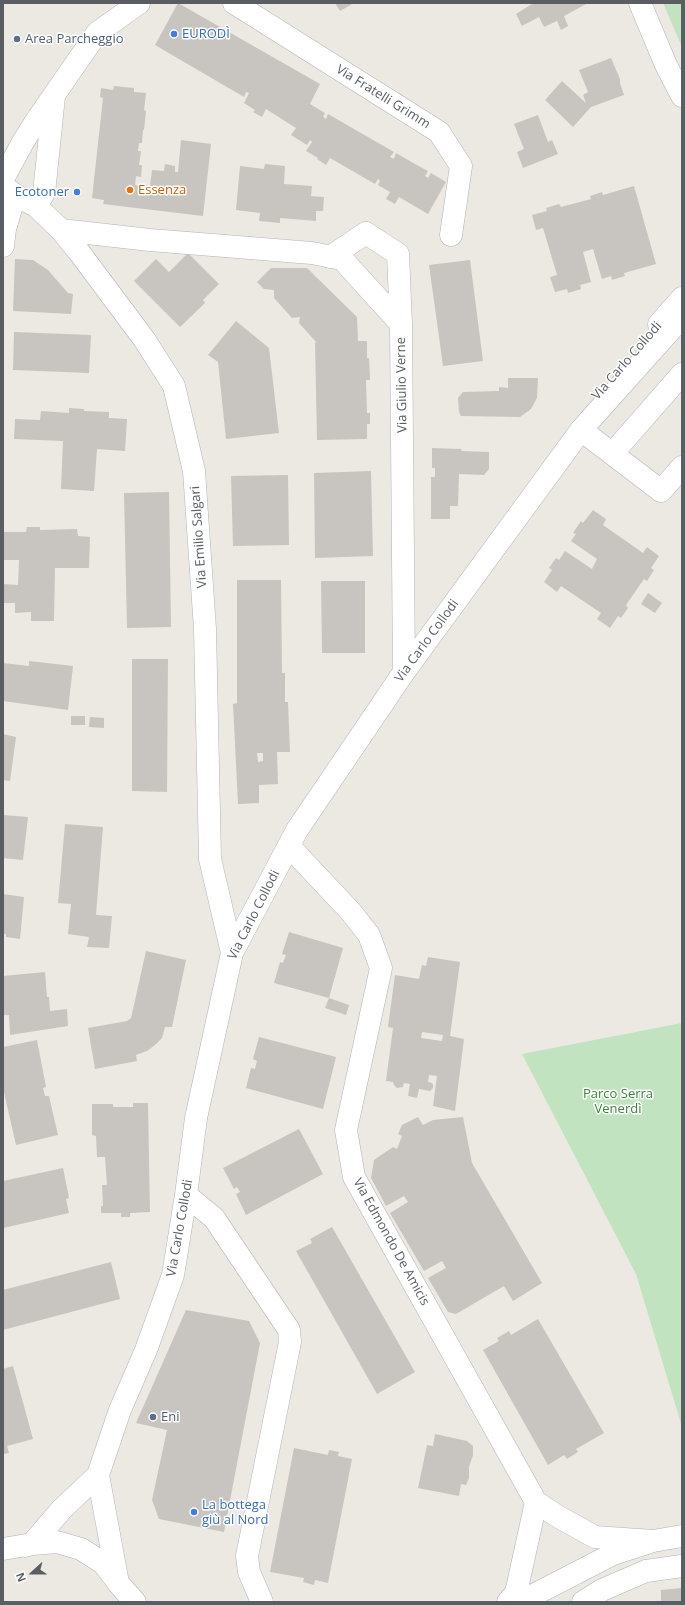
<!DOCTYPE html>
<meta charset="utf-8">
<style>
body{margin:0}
#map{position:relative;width:685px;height:1605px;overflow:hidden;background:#ece9e2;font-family:"Open Sans",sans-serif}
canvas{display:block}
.frame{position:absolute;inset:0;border:4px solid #5a5e62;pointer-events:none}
.north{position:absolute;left:12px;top:1553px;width:40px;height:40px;-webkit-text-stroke:3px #fff;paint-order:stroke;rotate:249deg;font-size:11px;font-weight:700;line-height:16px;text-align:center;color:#5a5e62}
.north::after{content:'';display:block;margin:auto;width:14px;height:18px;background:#5a5e62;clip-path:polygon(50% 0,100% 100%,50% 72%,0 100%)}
</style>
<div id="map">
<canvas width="685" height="1605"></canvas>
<div class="frame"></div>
<div class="north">N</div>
</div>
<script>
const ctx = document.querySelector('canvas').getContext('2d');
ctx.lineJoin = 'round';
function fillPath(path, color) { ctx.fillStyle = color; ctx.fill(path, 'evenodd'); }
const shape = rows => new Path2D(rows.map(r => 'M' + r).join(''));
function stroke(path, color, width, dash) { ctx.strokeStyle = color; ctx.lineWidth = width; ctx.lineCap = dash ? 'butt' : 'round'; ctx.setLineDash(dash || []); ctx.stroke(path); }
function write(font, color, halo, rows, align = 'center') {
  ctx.font = font + ' "Open Sans",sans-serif'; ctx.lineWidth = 3; ctx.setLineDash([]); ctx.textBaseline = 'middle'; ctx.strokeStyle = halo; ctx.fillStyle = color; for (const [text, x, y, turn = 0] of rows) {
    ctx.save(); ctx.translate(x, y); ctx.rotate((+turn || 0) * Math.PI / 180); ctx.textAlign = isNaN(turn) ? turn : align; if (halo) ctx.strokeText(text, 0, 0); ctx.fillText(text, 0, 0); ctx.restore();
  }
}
const green = shape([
 [663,3,682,3,682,47],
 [682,1023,682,1427,636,1274,522,1054]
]);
const building = shape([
 [178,3,320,84,310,104,325,113,323,117,326,119,328,114,394,152,390,157,394,159,396,153,415,164,428,171,425,176,428,178,431,173,446,182,428,214,399,197,395,204,386,199,390,192,378,185,380,181,378,179,375,184,330,158,326,165,317,159,318,158,306,151,312,142,310,140,307,145,291,135,296,128,266,109,262,117,253,112,255,110,244,103,249,93,246,92,244,97,155,45],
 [335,3,354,3,340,11],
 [532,3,588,3,564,16,568,26,561,30,557,21,544,27,539,17,522,26,516,14,532,4],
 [611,58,620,79,620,83,624,95,591,107,573,127,545,100,562,81,586,103,583,95,588,92,579,70],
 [114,86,134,88,134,92,146,93,144,110,146,111,144,130,143,130,142,143,139,143,138,151,141,151,139,165,142,165,141,177,136,176,135,185,150,186,152,170,164,171,165,164,175,166,175,172,178,172,181,140,211,144,203,216,103,204,104,200,92,198,103,98,100,97,101,88,113,90],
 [538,115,548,142,552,140,558,154,523,168,517,152,524,149,514,124],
 [265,164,285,166,284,184,312,186,311,196,324,197,323,211,316,211,316,221,280,218,280,223,259,221,260,213,236,210,240,166,264,169],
 [634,186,656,264,624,273,625,276,612,280,611,276,602,279,593,249,583,252,591,282,580,285,581,289,568,293,567,289,555,292,550,277,557,275,543,228,536,230,532,215,547,211,546,208,559,204,561,207,591,199,590,196,602,192,603,195],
 [188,253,219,284,203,300,205,303,180,327,134,281,156,259,169,272],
 [15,259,33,260,48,270,68,293,73,294,71,314,13,311],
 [470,260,483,361,443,366,429,265],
 [271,268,307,268,357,317,358,341,367,341,367,358,369,358,370,380,366,380,367,413,370,413,370,424,367,424,367,439,317,440,315,342,317,343,299,323,300,317,292,318,274,298,274,290,264,289,257,282],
 [236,321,269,348,279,433,226,439,218,362,208,355],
 [14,332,91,335,89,373,13,370],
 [508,378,538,378,537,398,531,409,520,417,461,416,459,412,458,398,463,392,499,391,499,387,508,388],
 [69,408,84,409,84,411,109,412,109,418,127,419,125,451,97,449,94,491,61,489,63,441,14,439,15,419,40,420,41,411,69,413],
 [432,448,461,449,462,451,489,452,489,469,484,475,459,474,458,506,450,506,450,519,431,519,431,477,435,477,435,468,432,468],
 [371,471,373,556,315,558,314,473],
 [288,475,289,545,233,546,231,476],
 [169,492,171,627,127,628,124,493],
 [593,510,606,519,603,525,643,553,647,547,659,556,651,568,654,570,647,581,644,579,626,605,628,608,621,618,618,616,610,628,597,619,601,613,561,586,557,592,544,582,552,570,549,568,556,558,559,560,565,551,592,569,597,559,571,541,576,534,573,533,581,521,583,523],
 [27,527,40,527,40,530,77,529,78,536,90,537,89,568,55,568,54,621,31,621,31,612,15,613,15,603,3,603,3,584,18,585,19,560,3,560,3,532,26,532],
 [237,580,281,580,282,673,285,673,285,702,288,702,290,752,277,752,278,784,259,785,259,803,238,804,233,704,237,703],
 [257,753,263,753,263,761,258,762],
 [321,581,365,581,365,653,322,653],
 [648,593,662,603,655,613,641,604],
 [132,659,168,659,167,792,132,791],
 [29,661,73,666,68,710,3,701,3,663,29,666],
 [71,716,85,716,85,725,71,725],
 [90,717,104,718,104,728,89,727],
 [3,734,16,737,10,781,3,780],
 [3,815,28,817,23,860,3,858],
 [65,824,103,827,96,915,112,916,109,948,87,947,89,937,68,934,71,904,58,903],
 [3,894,24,897,20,939,6,937,6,934,3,934],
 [289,932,343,948,329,998,274,983,280,962,283,963,286,955,282,954],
 [146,951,186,960,172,1027,165,1027,162,1038,155,1045,147,1051,136,1055,137,1061,95,1069,88,1028,127,1021,131,1018],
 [428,957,460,962,450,1036,464,1039,455,1111,433,1106,437,1076,429,1075,428,1082,432,1083,433,1085,433,1088,430,1091,419,1089,417,1098,408,1096,410,1084,404,1083,403,1087,397,1088,394,1085,393,1082,386,1081,393,1028,388,1027,395,975,419,979,422,965,426,966],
 [422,1032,443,1035,442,1041,421,1038],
 [45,972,47,997,49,997,50,1011,67,1009,68,1026,10,1035,9,1015,3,1015,3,976],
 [329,998,349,1005,346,1015,325,1008],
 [259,1037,336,1057,323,1109,246,1088,251,1068,255,1069,257,1061,253,1059],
 [37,1040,46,1087,43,1088,45,1096,49,1096,58,1135,16,1145,3,1088,3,1047],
 [133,1103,148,1103,150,1212,130,1213,130,1217,121,1217,121,1213,101,1213,101,1206,103,1206,102,1185,107,1185,105,1157,97,1157,96,1136,92,1135,92,1104,113,1104,113,1107,133,1107],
 [418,1117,423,1125,433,1120,463,1117,472,1163,542,1283,513,1301,504,1286,456,1314,448,1312,428,1278,446,1268,442,1261,424,1271,390,1213,408,1202,404,1196,386,1206,371,1178,374,1160,393,1147,397,1149,402,1136,398,1134,402,1125],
 [299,1129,323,1174,246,1215,236,1194,240,1192,237,1187,234,1189,223,1168],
 [63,1168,69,1198,66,1199,69,1213,3,1228,3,1181],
 [332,1227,415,1372,377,1394,296,1251,312,1243,310,1239],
 [111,1262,120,1299,3,1330,3,1290],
 [186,1310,249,1321,260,1343,224,1532,159,1519,152,1500,167,1430,136,1423],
 [538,1319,604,1433,576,1449,578,1452,567,1459,564,1455,548,1465,483,1350,499,1341,497,1338,509,1331,511,1335],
 [13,1366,33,1439,7,1446,9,1453,3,1454,3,1369],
 [435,1434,467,1441,473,1446,473,1455,469,1467,469,1478,466,1485,461,1484,459,1496,418,1488,427,1445,433,1446],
 [294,1448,328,1455,329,1450,339,1452,338,1456,352,1459,328,1583,315,1580,314,1585,303,1582,304,1578,270,1572],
 [682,1588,682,1602,661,1602,661,1590]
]);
const minor = shape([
 [234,3,439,132,461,166,451,235],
 [640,3,666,65,682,96],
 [3,179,23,142,36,121,97,33,139,3],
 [3,186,15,195,36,206,61,230,79,252,144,339,174,386,194,471,205,629,210,859,232,953],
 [36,206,44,193,54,96],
 [61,230,150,240,312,253,342,259,401,324,404,672],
 [3,246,5,229,15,195],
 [330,257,366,233,398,254,401,324],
 [659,324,682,298],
 [581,430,661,491,682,467],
 [612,454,682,374],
 [289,846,351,912,369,935,381,968,346,1130,354,1177,536,1502],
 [186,1195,214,1218,289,1330,290,1342,247,1556,249,1572,262,1602],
 [25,1546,32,1544,62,1509,98,1475],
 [3,1549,32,1544,57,1542,81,1549,103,1563,117,1581],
 [135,1602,118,1583,98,1475,120,1410,146,1350,173,1275,186,1195,196,1118,232,953,297,830,404,672,581,430,682,317],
 [508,1602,516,1593,536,1502,557,1516,595,1537,653,1541],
 [520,1602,613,1554,653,1541,682,1536],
 [583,1602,602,1590,646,1571,682,1566]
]);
const markers = [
 [174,34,4,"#3f7fe0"],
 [17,39,4,"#5c6f8a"],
 [130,190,4,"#e8710a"],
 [77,192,4,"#3f7fe0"],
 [153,1417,4,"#5c6f8a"],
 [194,1512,4,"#3f7fe0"]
];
const shopNames = [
 ["EURODÌ",182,34],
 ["Ecotoner",69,192,"right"],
 ["La bottega",202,1505],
 ["giù al Nord",202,1520]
];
const serviceNames = [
 ["Area Parcheggio",25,39],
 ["Eni",161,1417]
];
const streetNames = [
 ["Via Fratelli Grimm",383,97,32],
 ["Via Carlo Collodi",627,361,-49],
 ["Via Giulio Verne",402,385,-91],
 ["Via Emilio Salgari",199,537,-94],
 ["Via Carlo Collodi",427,641,-54],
 ["Via Carlo Collodi",254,915,-63],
 ["Via Carlo Collodi",180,1228,-80],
 ["Via Edmondo De Amicis",391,1242,61]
];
const foodNames = [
 ["Essenza",138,190]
];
const parkNames = [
 ["Parco Serra",618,1094],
 ["Venerdì",618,1109]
];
fillPath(green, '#c1e3bf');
fillPath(building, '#c8c4bf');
stroke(minor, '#afb3b7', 23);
stroke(minor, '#fff', 22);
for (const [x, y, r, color] of markers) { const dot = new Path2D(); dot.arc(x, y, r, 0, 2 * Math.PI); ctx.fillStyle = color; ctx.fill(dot); stroke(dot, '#fff', 1.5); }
write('13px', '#366cbe', '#fff', shopNames, 'left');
write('13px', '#4e5e75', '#fff', serviceNames, 'left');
write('13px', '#5a5e62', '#fff', streetNames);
write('13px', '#c56008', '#fff', foodNames, 'left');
write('13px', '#3a8338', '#fff', parkNames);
</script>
